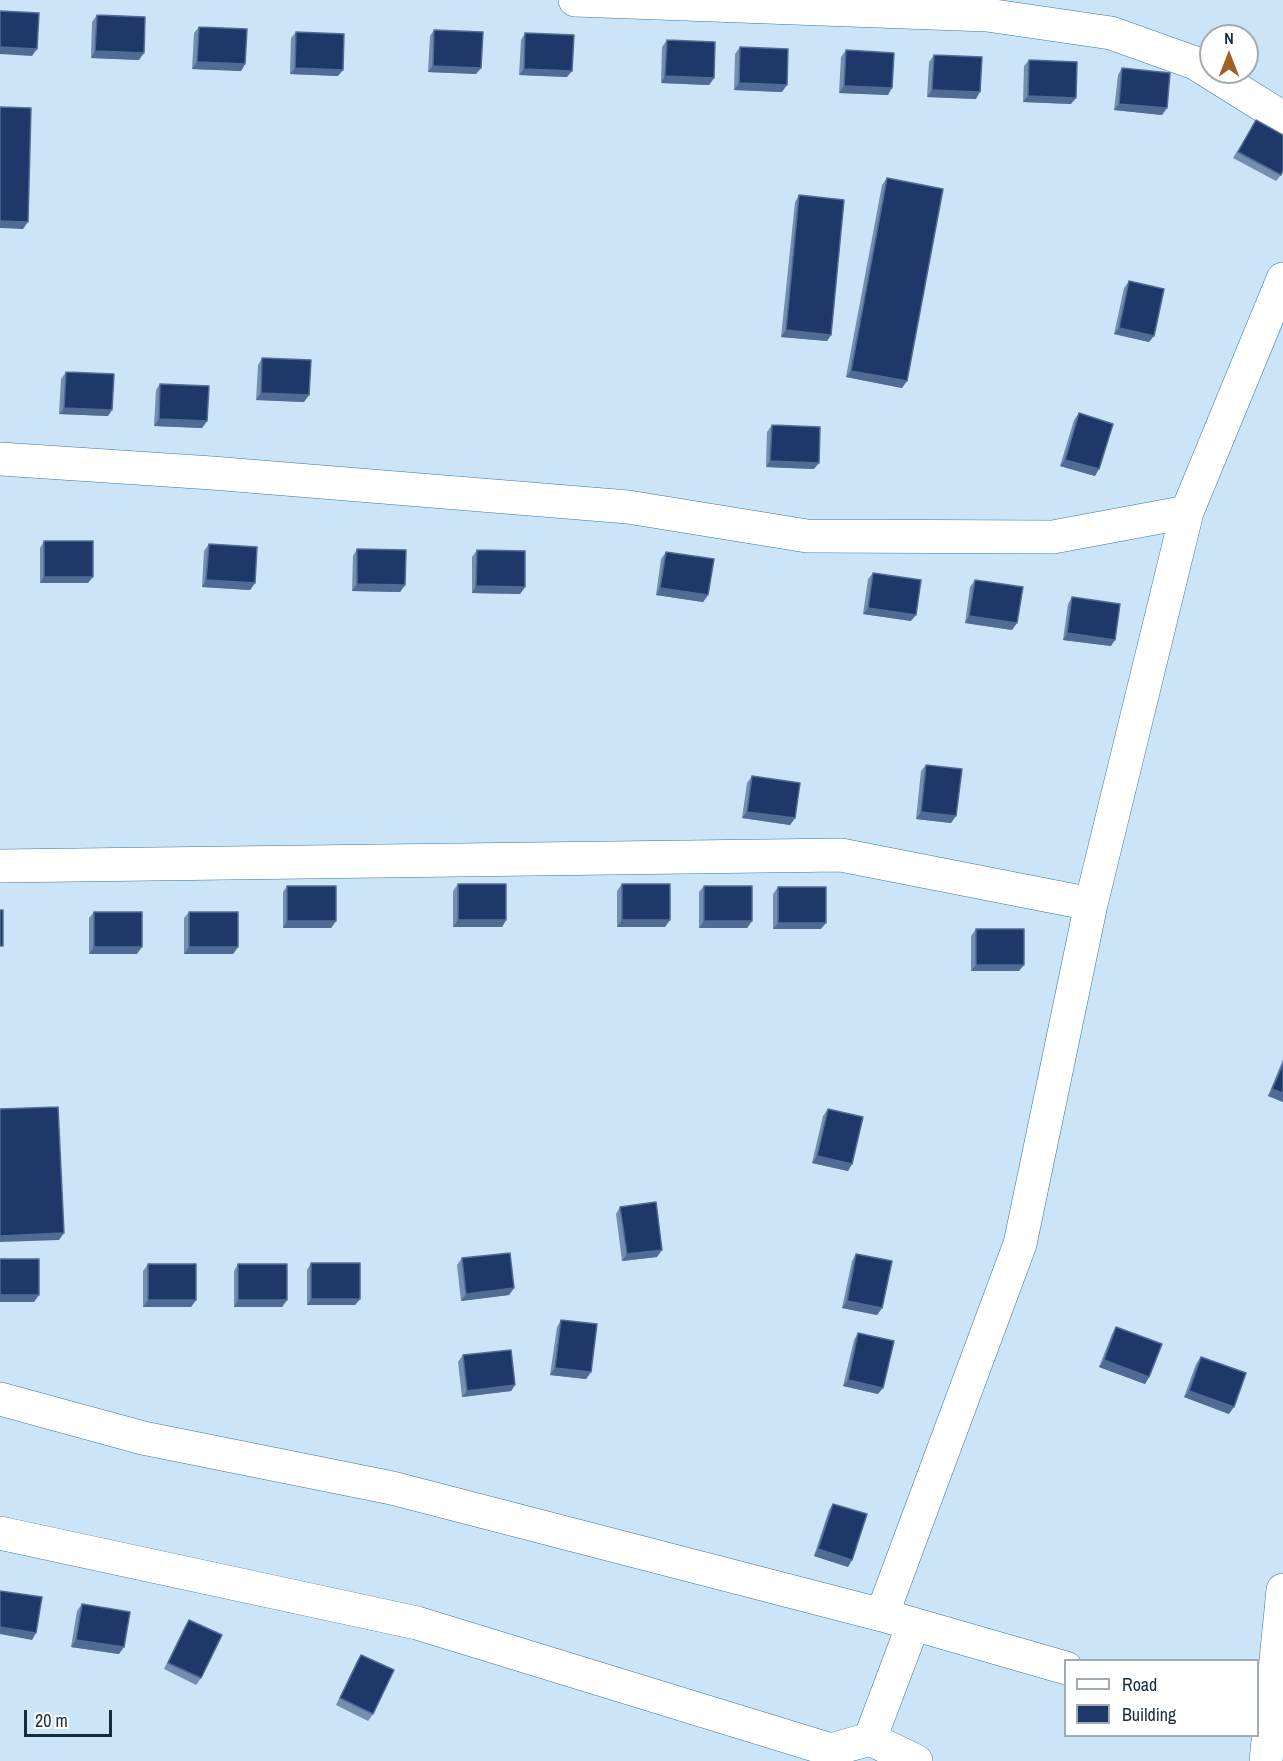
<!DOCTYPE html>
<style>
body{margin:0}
#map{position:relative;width:1283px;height:1761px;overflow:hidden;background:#cbe4f7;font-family:"Archivo Narrow",sans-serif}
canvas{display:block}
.legend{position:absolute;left:1064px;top:1659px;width:195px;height:78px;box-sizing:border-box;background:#fff;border:2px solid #a1abb2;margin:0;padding:8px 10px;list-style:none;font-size:18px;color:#132d3f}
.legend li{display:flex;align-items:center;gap:12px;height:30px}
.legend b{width:30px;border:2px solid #a1abb2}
.north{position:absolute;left:1199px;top:24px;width:60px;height:60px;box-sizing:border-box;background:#fff;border:2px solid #a1abb2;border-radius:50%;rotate:0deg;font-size:16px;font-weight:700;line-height:24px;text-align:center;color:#132d3f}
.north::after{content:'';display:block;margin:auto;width:21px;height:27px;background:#9f6126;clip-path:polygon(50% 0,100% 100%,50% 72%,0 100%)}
.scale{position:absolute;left:24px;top:1710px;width:88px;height:27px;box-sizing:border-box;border:3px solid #132d3f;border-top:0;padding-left:8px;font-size:18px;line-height:21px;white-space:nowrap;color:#132d3f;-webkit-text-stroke:4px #fff;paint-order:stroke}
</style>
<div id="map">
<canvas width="1283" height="1761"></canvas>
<ul class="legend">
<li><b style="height:8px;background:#fff"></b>Road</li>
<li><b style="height:16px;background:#1d3869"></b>Building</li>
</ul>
<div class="north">N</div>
<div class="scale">20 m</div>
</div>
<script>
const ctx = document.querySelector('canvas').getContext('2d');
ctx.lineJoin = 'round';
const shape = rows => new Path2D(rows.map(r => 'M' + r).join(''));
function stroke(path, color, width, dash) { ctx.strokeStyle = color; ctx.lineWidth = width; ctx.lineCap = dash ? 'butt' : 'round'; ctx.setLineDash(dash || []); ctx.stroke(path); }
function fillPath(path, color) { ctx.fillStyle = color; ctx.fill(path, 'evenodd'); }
const street = shape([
 [575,0,987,15,1111,33,1195,63,1283,118],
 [0,459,212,473,628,507,807,536,1053,537,1187,512],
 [0,866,841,855,1091,904],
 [0,1399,143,1438,392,1488,882,1615,1066,1668],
 [0,1533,417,1623,831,1750,870,1739,916,1761],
 [882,1615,1020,1244,1091,904,1187,512,1283,279],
 [870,1739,913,1625],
 [1266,1761,1283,1590]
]);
const wall = shape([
 [97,15,139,60,91,58,92,22],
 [199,27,245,64,241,71,192,69,194,33],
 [434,30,481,68,476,74,428,72,430,36],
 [296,32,338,76,290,74,291,38],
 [525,33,567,77,519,75,521,40],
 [667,40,714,78,709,85,661,83,662,47],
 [740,47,782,92,734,90,735,54],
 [846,50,888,95,839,93,841,57],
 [934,55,976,99,927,97,929,62],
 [1029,60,1071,104,1023,102,1024,66],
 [1122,68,1162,115,1114,110,1118,75],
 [1256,120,1281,175,1276,181,1233,158],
 [887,178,902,388,846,377,882,185],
 [799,195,831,335,827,341,781,337,795,202],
 [1129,281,1149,342,1114,334,1124,288],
 [262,358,304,402,256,400,258,365],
 [66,372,108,416,59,414,61,379],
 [160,384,207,421,202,428,154,426,156,390],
 [1079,413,1095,476,1060,466,1074,420],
 [772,425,814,469,766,467,767,432],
 [44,541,88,583,40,583,40,548],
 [209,544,255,583,250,590,202,587,204,551],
 [357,549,405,585,400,592,352,591,353,556],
 [477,550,525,587,520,594,472,593,472,557],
 [666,552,708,595,703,602,656,595,661,559],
 [873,573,911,621,863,614,868,579],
 [975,580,1012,630,965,623,970,587],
 [1072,597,1111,646,1063,640,1068,604],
 [926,765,951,823,916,819,921,771],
 [752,776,795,818,790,825,742,818,747,783],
 [458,884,506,920,502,927,453,927,453,891],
 [622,884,670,920,665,927,617,927,617,891],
 [287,886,336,921,331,928,283,928,283,892],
 [704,886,752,921,747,928,699,928,699,892],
 [778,887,821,929,773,929,773,894],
 [94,912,137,954,89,954,89,918],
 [189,912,238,947,233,954,184,954,184,918],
 [976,929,1019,971,971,971,971,936],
 [1283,1059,1283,1102,1268,1096],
 [828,1109,852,1164,848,1171,812,1163,823,1116],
 [620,1207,657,1257,622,1261,616,1214],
 [856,1254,882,1308,877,1315,842,1308,852,1261],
 [462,1258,514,1288,509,1295,461,1301,457,1265],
 [311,1263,360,1299,355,1305,307,1305,307,1270],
 [148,1264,196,1300,191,1307,143,1307,143,1271],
 [238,1264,287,1300,282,1307,234,1307,234,1271],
 [561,1320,591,1372,586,1379,550,1375,557,1327],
 [1116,1327,1149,1377,1145,1384,1099,1367,1112,1334],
 [858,1333,878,1394,843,1386,854,1340],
 [463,1355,515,1385,511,1391,462,1397,458,1362],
 [1201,1357,1229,1414,1184,1397,1196,1364],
 [833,1504,848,1567,814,1556,829,1510],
 [82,1604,119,1654,71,1647,77,1611],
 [189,1620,201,1678,196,1685,164,1669,185,1626],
 [361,1655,373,1714,368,1721,336,1705,357,1661]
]);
const shadedWall = shape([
 [0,47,37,49,32,56,0,54],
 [95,51,144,53,139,60,91,58],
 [197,62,245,64,241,71,192,69],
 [433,66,481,68,476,74,428,72],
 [295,68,343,70,338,76,290,74],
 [524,69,572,71,567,77,519,75],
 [665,76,714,78,709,85,661,83],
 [739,83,787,85,782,92,734,90],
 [844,86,892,88,888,95,839,93],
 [932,90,980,92,976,99,927,97],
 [1028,96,1076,98,1071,104,1023,102],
 [1119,104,1167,108,1162,115,1114,110],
 [0,221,28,222,23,229,0,228],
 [1119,328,1154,336,1149,342,1114,334],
 [786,330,831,335,827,341,781,337],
 [851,371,907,381,902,388,846,377],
 [261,393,309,395,304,402,256,400],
 [64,408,112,410,108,416,59,414],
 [159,419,207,421,202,428,154,426],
 [1065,460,1099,469,1095,476,1060,466],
 [770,461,819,463,814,469,766,467],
 [44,577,93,577,88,583,40,583],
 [206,580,255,583,250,590,202,587],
 [357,584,405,585,400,592,352,591],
 [476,586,525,587,520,594,472,593],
 [660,588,708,595,703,602,656,595],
 [868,608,916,615,911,621,863,614],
 [969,616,1017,623,1012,630,965,623],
 [1067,633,1115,640,1111,646,1063,640],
 [747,812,795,818,790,825,742,818],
 [921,812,956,816,951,823,916,819],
 [458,920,506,920,502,927,453,927],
 [622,920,670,920,665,927,617,927],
 [287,921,336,921,331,928,283,928],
 [704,921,752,921,747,928,699,928],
 [778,923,826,923,821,929,773,929],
 [94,947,142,947,137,954,89,954],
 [189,947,238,947,233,954,184,954],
 [976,965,1024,965,1019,971,971,971],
 [1272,1089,1283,1093,1283,1102,1268,1096],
 [817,1156,852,1164,848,1171,812,1163],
 [64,1233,59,1240,0,1242,0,1236],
 [662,1250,657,1257,622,1261,627,1254],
 [514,1288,509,1295,461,1301,466,1294],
 [0,1295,39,1295,34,1302,0,1302],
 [311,1299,360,1299,355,1305,307,1305],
 [148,1300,196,1300,191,1307,143,1307],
 [238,1300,287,1300,282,1307,234,1307],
 [847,1301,882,1308,877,1315,842,1308],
 [1104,1360,1149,1377,1145,1384,1099,1367],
 [555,1368,591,1372,586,1379,550,1375],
 [848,1380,883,1388,878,1394,843,1386],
 [515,1385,511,1391,462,1397,467,1391],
 [1189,1391,1234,1407,1229,1414,1184,1397],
 [818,1549,852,1560,848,1567,814,1556],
 [0,1627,36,1633,32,1640,0,1634],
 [76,1640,124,1647,119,1654,71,1647]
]);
const building = shape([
 [0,11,39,13,37,49,0,47,0,11],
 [97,15,145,17,144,53,95,51,97,15],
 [199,27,247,29,245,64,197,62,199,27],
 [434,30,483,32,481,68,433,66,434,30],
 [296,32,344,34,343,70,295,68,296,32],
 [525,33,574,35,572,71,524,69,525,33],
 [667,40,715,42,714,78,665,76,667,40],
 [740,47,788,49,787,85,739,83,740,47],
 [846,50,894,53,892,88,844,86,846,50],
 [934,55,982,57,980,92,932,90,934,55],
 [1029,60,1077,62,1076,98,1028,96,1029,60],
 [1122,68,1170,73,1167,108,1119,104,1122,68],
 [0,107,31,108,28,222,0,221,0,107],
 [1256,120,1283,135,1283,170,1281,175,1238,152,1256,120],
 [887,178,943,189,907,381,851,371,887,178],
 [799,195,844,200,831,335,786,330,799,195],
 [1129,281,1164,289,1154,336,1119,328,1129,281],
 [262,358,311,360,309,395,261,393,262,358],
 [66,372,114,374,112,410,64,408,66,372],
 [160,384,209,386,207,421,159,419,160,384],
 [1079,413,1113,424,1099,469,1065,460,1079,413],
 [772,425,820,427,819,463,770,461,772,425],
 [44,541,93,541,93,577,44,577,44,541],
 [209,544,257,547,255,583,206,580,209,544],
 [357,549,406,550,405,585,357,584,357,549],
 [477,550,525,551,525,587,476,586,477,550],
 [666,552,714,559,708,595,660,588,666,552],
 [873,573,921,580,916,615,868,608,873,573],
 [975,580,1023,587,1017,623,969,616,975,580],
 [1072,597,1120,604,1115,640,1067,633,1072,597],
 [926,765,962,769,956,816,921,812,926,765],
 [752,776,800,783,795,818,747,812,752,776],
 [458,884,506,884,506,920,458,920,458,884],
 [622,884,670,884,670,920,622,920,622,884],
 [287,886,336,886,336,921,287,921,287,886],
 [704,886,752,886,752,921,704,921,704,886],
 [778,887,826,887,826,923,778,923,778,887],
 [0,910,3,910,3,946,0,946,0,910],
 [94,912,142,912,142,947,94,947,94,912],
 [189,912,238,912,238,947,189,947,189,912],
 [976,929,1024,929,1024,965,976,965,976,929],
 [1283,1064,1283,1093,1272,1089,1283,1064],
 [58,1107,64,1233,0,1236,0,1109,58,1107],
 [828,1109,863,1117,852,1164,817,1156,828,1109],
 [656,1202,662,1250,627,1254,620,1207,656,1202],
 [510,1253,514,1288,466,1294,462,1258,510,1253],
 [856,1254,892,1261,882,1308,847,1301,856,1254],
 [0,1259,39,1259,39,1295,0,1295,0,1259],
 [311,1263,360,1263,360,1299,311,1299,311,1263],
 [148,1264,196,1264,196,1300,148,1300,148,1264],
 [238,1264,287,1264,287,1300,238,1300,238,1264],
 [561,1320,597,1324,591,1372,555,1368,561,1320],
 [1116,1327,1162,1344,1149,1377,1104,1360,1116,1327],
 [858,1333,894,1341,883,1388,848,1380,858,1333],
 [511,1350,515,1385,467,1391,463,1355,511,1350],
 [1201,1357,1246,1373,1234,1407,1189,1391,1201,1357],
 [833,1504,867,1514,852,1560,818,1549,833,1504],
 [0,1591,42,1597,36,1633,0,1627,0,1591],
 [82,1604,130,1612,124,1647,76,1640,82,1604],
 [189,1620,222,1635,201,1678,168,1663,189,1620],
 [361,1655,394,1670,373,1714,340,1698,361,1655]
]);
stroke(street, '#3977a1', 34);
stroke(street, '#fff', 33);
fillPath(wall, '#748eb0');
fillPath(shadedWall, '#516c94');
fillPath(building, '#1d3869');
stroke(building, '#516c94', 1.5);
</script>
